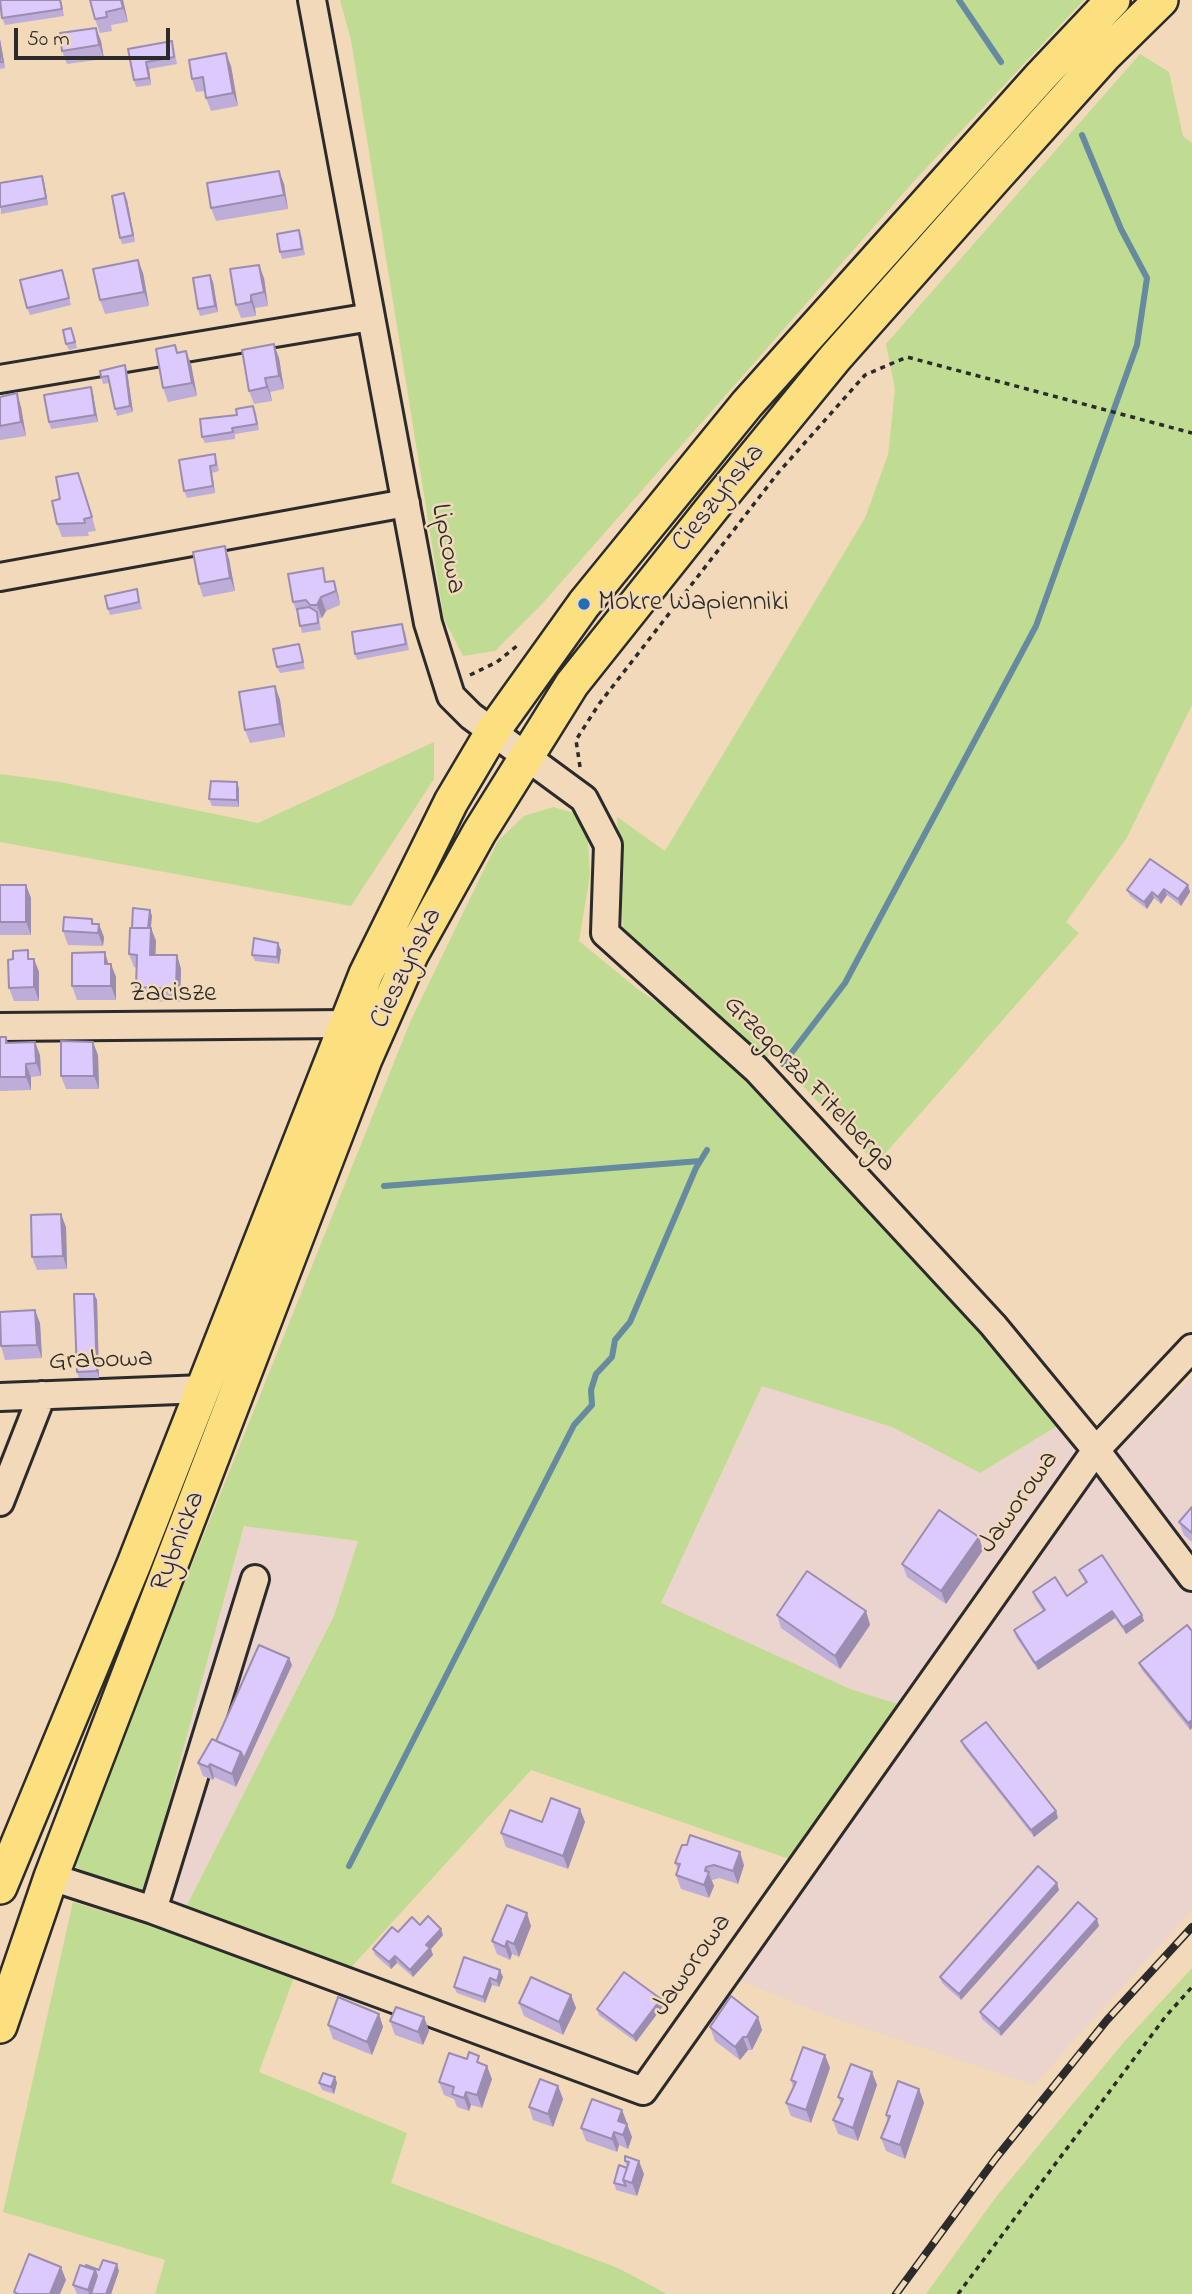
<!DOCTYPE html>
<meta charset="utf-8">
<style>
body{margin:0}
#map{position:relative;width:1192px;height:2294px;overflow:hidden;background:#f1d9b9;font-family:"Indie Flower",sans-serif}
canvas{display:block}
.scale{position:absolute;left:14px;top:28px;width:156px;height:32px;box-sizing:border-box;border:4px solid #2b2b2b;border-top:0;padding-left:9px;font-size:21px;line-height:24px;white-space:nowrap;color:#2b2b2b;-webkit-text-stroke:5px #f1d9b9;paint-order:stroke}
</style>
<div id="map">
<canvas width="1192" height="2294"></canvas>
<div class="scale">50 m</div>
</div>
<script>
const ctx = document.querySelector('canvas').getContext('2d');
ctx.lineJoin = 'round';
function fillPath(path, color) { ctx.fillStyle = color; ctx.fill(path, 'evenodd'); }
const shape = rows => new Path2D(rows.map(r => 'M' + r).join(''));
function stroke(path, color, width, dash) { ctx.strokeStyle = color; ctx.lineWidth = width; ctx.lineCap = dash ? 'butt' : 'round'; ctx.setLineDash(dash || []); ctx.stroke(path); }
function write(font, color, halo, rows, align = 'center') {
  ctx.font = font + ' "Indie Flower",sans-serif'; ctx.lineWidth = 5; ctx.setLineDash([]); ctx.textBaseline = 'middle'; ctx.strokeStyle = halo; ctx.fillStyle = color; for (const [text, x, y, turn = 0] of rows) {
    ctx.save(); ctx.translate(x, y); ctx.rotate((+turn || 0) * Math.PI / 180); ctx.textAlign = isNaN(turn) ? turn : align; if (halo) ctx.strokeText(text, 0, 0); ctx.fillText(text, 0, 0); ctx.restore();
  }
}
const built = shape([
 [1192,1377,1192,1552,1107,1460],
 [763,1385,892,1427,980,1473,1062,1423,1192,1574,1192,1910,1034,2085,825,2015,739,1980,898,1704,850,1689,660,1603],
 [245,1525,358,1541,334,1616,184,1911,143,1897]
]);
const green = shape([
 [340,0,1084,0,914,181,542,604,495,651,463,656,444,619,351,40],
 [1140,54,1169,72,1183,136,1192,143,1192,705,1126,839,1066,922,1079,933,876,1164,772,1053,760,1061,623,929,617,817,665,851,865,518,888,455,895,389,886,344],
 [434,742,434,779,351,906,0,842,0,774,60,782,258,823],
 [553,807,574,813,587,828,590,875,579,941,639,990,732,1054,924,1261,1062,1423,980,1473,892,1427,762,1386,661,1603,850,1689,898,1704,795,1861,531,1770,346,1973,184,1911,334,1616,358,1541,244,1526,143,1897,71,1865,411,1020,498,841,524,816],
 [73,1902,296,1972,259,2072,407,2133,391,2183,618,2268,667,2294,155,2294,165,2260,3,2212],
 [1192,1968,1192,2294,926,2294,996,2197,1123,2043]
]);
const stream = shape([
 [959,0,1001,62],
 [783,1064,845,983,1036,626,1137,345,1147,278,1121,229,1082,135],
 [384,1186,700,1161],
 [349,1866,574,1425,592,1405,591,1390,596,1374,612,1357,615,1340,630,1322,696,1168,707,1150]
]);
const path = shape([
 [470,675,497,662,518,645],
 [580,767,576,740,599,704,778,473,865,375,907,357,1192,433],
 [958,2294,1166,2016,1192,1987]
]);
const minor = shape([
 [312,0,428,623,451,696,471,716,584,799,608,845,605,933,756,1069,993,1325,1096,1450,1192,1577],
 [0,379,371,317],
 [0,577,406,503],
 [0,1027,346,1024],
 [0,1397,204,1389],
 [0,1502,42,1395],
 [51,1877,153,1910,643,2091,1096,1450,1192,1348],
 [153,1910,255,1579]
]);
const major = shape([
 [0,1887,134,1564,366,974,451,802,493,731,584,604,747,404,1041,76,1113,0],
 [0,2026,51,1877,365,1059,411,955,479,833,572,684,713,507,835,358,991,182,1104,56,1161,0]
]);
const rail = shape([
 [896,2294,996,2158,1107,2020,1192,1927]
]);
const wall = shape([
 [0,0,61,0,64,16,5,25,2,18],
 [123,0,128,22,111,25,112,31,100,33,95,19],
 [96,28,101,41,104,59,67,64,62,51],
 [0,39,5,68,0,69],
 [174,48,177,64,149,69,151,85,136,87,134,80,128,49],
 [231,66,238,106,211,111,206,98,205,91,196,92,192,79],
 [279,171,284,184,288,209,216,221,211,208],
 [42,176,44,182,48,205,1,214,0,183],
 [127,200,135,242,122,244,120,238],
 [299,230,302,237,305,255,282,259,280,252],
 [62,270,71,305,30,315,27,308],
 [143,273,149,306,105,314,100,300],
 [210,275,213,282,218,312,200,316,198,309],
 [264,278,268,306,255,308,256,316,241,318,236,305],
 [74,335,77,348,69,350,66,344],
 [178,353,191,364,197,396,168,402,163,388],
 [279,358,284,389,270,392,272,401,254,404,249,391],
 [125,365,127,371,133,412,117,416,109,383,103,384,101,377],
 [91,387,93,394,98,422,51,429,49,422],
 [0,397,21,407,26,436,0,440],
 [253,406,256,413,259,430,235,434,235,439,205,443,202,437],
 [215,454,217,461,219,471,212,473,215,493,187,498,184,491],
 [83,486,96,531,88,532,89,536,62,537,57,524,60,499],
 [225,546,229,559,235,591,203,597,199,584],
 [328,582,338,594,340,605,326,611,322,618,319,618,321,630,302,633,298,615,293,602],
 [137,589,142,609,110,615,108,609],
 [405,631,409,650,357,660,355,654],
 [299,644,305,669,280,673,277,667],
 [275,686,280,700,285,737,250,743,245,730],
 [237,782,239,789,239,807,212,806,209,799],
 [0,885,26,885,31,898,31,935,0,935],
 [1188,885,1190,892,1181,906,1167,895,1161,904,1154,898,1147,909,1130,896,1127,890],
 [150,910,152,916,151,928,156,941,155,955,177,955,181,969,180,1002,141,1001,136,987,137,968,134,967,129,954,132,928],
 [92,919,94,924,104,937,103,946,68,945,63,931],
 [281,950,279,964,255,961,252,955],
 [31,959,34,959,39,972,39,1001,14,1001,9,988],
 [109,964,116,977,116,1000,77,1000,72,986],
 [0,1037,6,1037,8,1043,40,1055,41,1076,31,1077,31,1090,0,1091],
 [98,1055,99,1089,66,1089,61,1076],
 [66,1227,67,1269,37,1270,32,1257],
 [94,1294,97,1300,99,1378,79,1378,77,1372],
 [40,1323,42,1358,5,1360,1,1346],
 [1192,1507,1192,1542,1184,1535,1179,1522],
 [983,1550,946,1604,907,1577,902,1564],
 [1079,1570,1142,1615,1144,1621,1126,1634,1115,1618,1038,1670,1016,1637,1014,1630,1043,1611,1035,1599,1033,1592,1067,1596,1085,1583],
 [866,1611,870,1625,840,1669,781,1628,777,1615],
 [1192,1631,1192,1728,1190,1730,1142,1670,1139,1663],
 [292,1665,236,1787,214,1777,213,1780,203,1776,198,1763,216,1741],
 [961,1741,1056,1811,1058,1818,1034,1837,964,1748],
 [542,1822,585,1822,568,1869,506,1847,501,1833],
 [675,1863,744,1865,738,1884,719,1878,712,1880,714,1886,709,1898,681,1889,676,1875,678,1870],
 [1059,1890,961,2000,942,1983,940,1977],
 [1097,1919,1099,1926,1001,2036,982,2019,980,2012],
 [420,1925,443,1935,431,1949,433,1955,413,1977,397,1963,391,1969,375,1955,373,1949,398,1932],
 [531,1926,519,1957,512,1954,510,1960,497,1954,492,1941],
 [464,1957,503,1977,499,1987,492,1985,485,2003,457,1993,454,1987],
 [571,1995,576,2008,563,2035,524,2016,519,2003],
 [661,1999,663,2006,636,2042,599,2015,597,2009],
 [379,2014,383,2027,372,2055,333,2039,328,2025],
 [424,2017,429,2031,423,2045,395,2035,390,2021],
 [758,2017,762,2030,752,2050,748,2050,740,2060,715,2041,710,2027],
 [825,2055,830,2068,811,2123,791,2116,786,2103,793,2087,791,2080],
 [482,2064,492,2079,482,2108,471,2105,469,2111,457,2107,454,2099,444,2095,439,2082],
 [872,2072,877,2085,858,2141,838,2134,833,2120,841,2104,838,2097],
 [335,2077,337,2083,334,2094,322,2090,319,2083],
 [558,2086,563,2099,553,2127,533,2120,529,2107],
 [919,2089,924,2103,905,2159,886,2151,881,2138,888,2122,886,2115],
 [622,2110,632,2137,628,2149,619,2145,617,2152,586,2141,581,2128],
 [625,2156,644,2174,637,2196,616,2190,614,2183,627,2168,625,2161],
 [99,2270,119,2271,111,2294,77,2294,73,2285]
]);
const shadedWall = shape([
 [121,0,123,0,128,22,123,8],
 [96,28,101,41,104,59,99,45],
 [0,39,5,68,0,47],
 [226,53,231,66,238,106,233,93],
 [146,62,149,69,151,85,149,78],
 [279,171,284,184,288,209,284,195],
 [42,176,44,182,48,205,46,198],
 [124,193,127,200,135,242,133,235],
 [138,260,143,273,149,306,144,292],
 [259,265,264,278,268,306,264,292],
 [210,275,213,282,218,312,215,306],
 [251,295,255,308,256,316,251,302],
 [274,344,279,358,284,389,279,376],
 [186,351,191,364,197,396,192,383],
 [125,365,127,371,133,412,130,406],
 [265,378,270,392,272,401,267,387],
 [91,387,93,394,98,422,95,415],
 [17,393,21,407,26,436,21,422],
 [210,466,212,473,215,493,213,486],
 [225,546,229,559,235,591,230,578],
 [334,581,338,594,340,605,336,591],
 [321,597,326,611,322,618,317,605],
 [275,686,280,700,285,737,280,724],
 [237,782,239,789,239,807,237,800],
 [26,885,31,898,31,935,26,922],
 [1188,885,1190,892,1181,906,1178,899],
 [1164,889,1167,895,1161,904,1158,897],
 [1152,892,1154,898,1147,909,1144,902],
 [150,910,152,916,149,941,147,934],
 [99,924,104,937,103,946,98,933],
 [151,928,156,941,155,968,150,955],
 [278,943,281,950,279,964,277,957],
 [105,952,109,966,105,964],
 [177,955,181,969,180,1002,176,989],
 [34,959,39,972,39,1001,34,987],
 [111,964,116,977,116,1000,111,986],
 [35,1042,40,1055,41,1076,36,1063],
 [93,1042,98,1055,99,1089,94,1076],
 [26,1064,31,1077,31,1090,26,1077],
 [61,1214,66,1227,67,1269,63,1256],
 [94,1294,97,1300,99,1378,97,1371],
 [35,1310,40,1323,42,1358,37,1345],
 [979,1537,983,1550,946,1604,941,1591],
 [866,1611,870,1625,840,1669,835,1656],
 [1112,1611,1115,1618,1038,1670,1035,1663],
 [1142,1615,1144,1621,1126,1634,1123,1627],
 [289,1658,292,1665,236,1787,232,1774,241,1752],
 [1192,1720,1192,1728,1190,1730,1188,1723],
 [210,1764,214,1777,213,1780,208,1767],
 [580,1809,585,1822,568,1869,563,1856],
 [1056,1811,1058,1818,1034,1837,1031,1830],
 [740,1852,744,1865,738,1884,733,1871],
 [706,1867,714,1886,709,1898,704,1885],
 [1057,1883,1059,1890,961,2000,959,1994],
 [527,1913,531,1926,519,1957,514,1944],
 [1097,1919,1099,1926,1001,2036,999,2029],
 [441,1929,443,1935,431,1949,433,1955,413,1977,410,1970,426,1945],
 [507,1941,512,1954,510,1960,505,1947],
 [395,1956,397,1963,391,1969,389,1962],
 [500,1970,503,1977,499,1987,497,1981],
 [490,1978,492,1985,485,2003,483,1997],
 [571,1995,576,2008,563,2035,559,2022],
 [661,1999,663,2006,636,2042,633,2036],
 [379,2014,383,2027,372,2055,367,2042],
 [424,2017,429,2031,423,2045,418,2032],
 [758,2017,762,2030,752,2050,747,2037],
 [743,2037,748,2050,740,2060,735,2047],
 [825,2055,830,2068,811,2123,806,2110],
 [487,2066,492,2079,482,2108,477,2095],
 [872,2072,877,2085,858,2141,853,2128],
 [335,2077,337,2083,334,2094,331,2087],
 [558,2086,563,2099,553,2127,548,2114],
 [919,2089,924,2103,905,2159,900,2145],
 [466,2092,471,2105,469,2111,464,2098],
 [622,2110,627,2123,623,2134,618,2121],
 [627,2124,632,2137,628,2149,623,2135],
 [614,2132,619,2145,617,2152,612,2139],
 [639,2161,644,2174,637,2196,632,2183],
 [117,2264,119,2271,111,2294,106,2294],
 [61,2267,66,2280,60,2294,50,2294],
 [95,2270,99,2283,96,2294,89,2294,88,2290]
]);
const building = shape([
 [0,0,60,0,62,9,2,18,0,0],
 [90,0,121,0,123,8,106,12,107,17,95,19,90,0],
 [96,28,99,45,62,51,60,33,96,28],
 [172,41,174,57,146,62,149,78,134,80,128,49,172,41],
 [0,47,3,62,0,62,0,47],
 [226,53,233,93,206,98,203,77,192,79,189,60,226,53],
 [279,171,284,195,211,208,207,183,279,171],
 [42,176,46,198,0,207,0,183,42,176],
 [124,193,133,235,120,238,112,196,124,193],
 [299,230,302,249,280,252,277,234,299,230],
 [138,260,144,292,100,300,93,269,138,260],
 [259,265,264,292,251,295,251,302,236,305,230,269,259,265],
 [62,270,69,298,27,308,20,280,62,270],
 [210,275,215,306,198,309,193,278,210,275],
 [71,328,75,342,66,344,63,330,71,328],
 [274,344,279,376,265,378,267,387,249,391,242,350,274,344],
 [175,345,177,353,186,351,192,383,163,388,156,349,175,345],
 [125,365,130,406,115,409,108,376,101,377,100,371,125,365],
 [91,387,95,415,49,422,44,395,91,387],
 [17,393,21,422,0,426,0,397,17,393],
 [253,406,257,424,232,428,233,432,202,437,200,419,237,415,236,409,253,406],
 [215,454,216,465,210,466,213,486,184,491,179,460,215,454],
 [78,473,92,517,84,519,85,523,57,524,52,501,60,499,56,477,78,473],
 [225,546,230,578,199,584,193,552,225,546],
 [323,568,325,582,334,581,336,591,321,597,317,605,310,605,306,600,293,602,288,574,323,568],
 [137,589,139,602,108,609,105,596,137,589],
 [309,607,317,612,318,623,300,626,297,609,309,607],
 [402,624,406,644,355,654,352,632,402,624],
 [299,644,303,662,277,667,273,649,299,644],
 [275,686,280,724,245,730,239,692,275,686],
 [211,781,237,782,237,800,209,799,211,781],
 [1150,859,1188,885,1178,899,1164,889,1158,897,1152,892,1144,902,1127,890,1150,859],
 [0,885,26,885,26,922,0,922,0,885],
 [133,908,150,910,148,928,132,928,133,908],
 [64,917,92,919,92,924,99,924,98,933,63,931,64,917],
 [130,928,151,928,150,955,177,955,176,989,136,987,137,955,129,954,130,928],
 [254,938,278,943,277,957,252,955,254,938],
 [28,950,28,959,34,959,34,987,9,988,8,960,13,959,13,951,28,950],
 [105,952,105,964,111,964,111,986,72,986,72,953,105,952],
 [0,1037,6,1037,6,1043,35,1042,36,1063,26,1064,26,1077,0,1077,0,1037],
 [61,1041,93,1042,94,1076,61,1076,61,1041],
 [61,1214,63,1256,32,1257,31,1215,61,1214],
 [74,1294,94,1294,97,1371,77,1372,74,1294],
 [35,1310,37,1345,1,1346,0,1312,35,1310],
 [1192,1507,1192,1533,1179,1522,1192,1507],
 [939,1510,979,1537,941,1591,902,1564,939,1510],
 [1102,1555,1142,1615,1123,1627,1112,1611,1035,1663,1014,1630,1045,1610,1033,1592,1055,1577,1067,1596,1087,1582,1079,1570,1102,1555],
 [807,1571,866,1611,835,1656,777,1615,807,1571],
 [1187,1625,1192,1631,1192,1720,1188,1723,1139,1663,1187,1625],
 [259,1645,289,1658,244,1759,241,1752,216,1741,259,1645],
 [986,1722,1056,1811,1031,1830,961,1741,986,1722],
 [212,1739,241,1752,232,1774,210,1764,208,1767,198,1763,212,1739],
 [551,1798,580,1809,563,1856,501,1833,510,1810,542,1822,551,1798],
 [690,1835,740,1852,733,1871,714,1865,706,1867,705,1871,709,1872,704,1885,676,1875,680,1864,675,1863,682,1845,687,1845,690,1835],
 [1038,1866,1057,1883,959,1994,940,1977,1038,1866],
 [1078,1902,1097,1919,999,2029,980,2012,1078,1902],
 [507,1905,527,1913,514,1944,507,1941,505,1947,492,1941,507,1905],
 [428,1916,441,1929,426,1945,430,1948,410,1970,395,1956,389,1962,373,1949,392,1927,398,1932,412,1917,420,1925,428,1916],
 [464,1957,500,1970,497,1981,490,1978,483,1997,454,1987,464,1957],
 [624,1972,661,1999,633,2036,597,2009,624,1972],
 [531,1977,571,1995,559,2022,519,2003,531,1977],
 [731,1996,758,2017,747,2037,743,2037,735,2047,710,2027,731,1996],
 [338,1997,379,2014,367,2042,328,2025,338,1997],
 [396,2007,424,2017,418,2032,390,2021,396,2007],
 [803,2047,825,2055,806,2110,786,2103,796,2082,791,2080,803,2047],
 [469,2052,479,2056,477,2062,487,2066,477,2095,466,2092,464,2098,452,2094,454,2087,439,2082,449,2053,467,2059,469,2052],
 [851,2064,872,2072,853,2128,833,2120,843,2099,838,2097,851,2064],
 [323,2073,335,2077,331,2087,319,2083,323,2073],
 [540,2079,558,2086,548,2114,529,2107,540,2079],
 [898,2081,919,2089,900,2145,881,2138,890,2116,886,2115,898,2081],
 [592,2099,622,2110,618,2121,627,2124,623,2135,614,2132,612,2139,581,2128,592,2099],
 [625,2156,639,2161,632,2183,623,2180,629,2162,625,2161,625,2156],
 [619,2165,627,2168,623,2180,626,2186,614,2183,619,2165],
 [29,2254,61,2267,50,2294,18,2294,14,2292,29,2254],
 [103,2260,117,2264,106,2294,91,2294,97,2276,95,2270,86,2267,86,2265,99,2270,103,2260],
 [80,2265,95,2270,88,2290,73,2285,80,2265]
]);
const markers = [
 [584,604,7,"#1f6fb2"]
];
const streetNames = [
 ["Cieszyńska",720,499,-51],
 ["Lipcowa",446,549,79],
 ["Cieszyńska",408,969,-64],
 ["Zacisze",173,995],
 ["Grzegorza Fitelberga",808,1085,46],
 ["Grabowa",101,1362,-2],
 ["Jaworowa",1020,1503,-55],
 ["Rybnicka",180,1542,-69],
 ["Jaworowa",693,1966,-55]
];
const poiNames = [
 ["Mokre Wapienniki",598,604]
];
fillPath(built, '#ebd4cd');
fillPath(green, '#c0dc93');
stroke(stream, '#668ba0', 6);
stroke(minor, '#2b2b2b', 32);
stroke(major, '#2b2b2b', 38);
stroke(path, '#2b2b2b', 3.5, [5, 5]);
stroke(minor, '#f1d9b9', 26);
stroke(major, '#fce080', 33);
stroke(rail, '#2b2b2b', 8);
stroke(rail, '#f1d9b9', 5, [16]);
fillPath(wall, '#bdaed9');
fillPath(shadedWall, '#9a8db0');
fillPath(building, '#dccafc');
stroke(building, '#9a8db0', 2);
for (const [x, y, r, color] of markers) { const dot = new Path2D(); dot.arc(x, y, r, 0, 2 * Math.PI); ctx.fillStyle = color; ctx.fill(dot); stroke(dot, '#f1d9b9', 2.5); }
write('28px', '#2b2b2b', '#f1d9b9', streetNames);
write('28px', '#2b2b2b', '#f1d9b9', poiNames, 'left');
</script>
